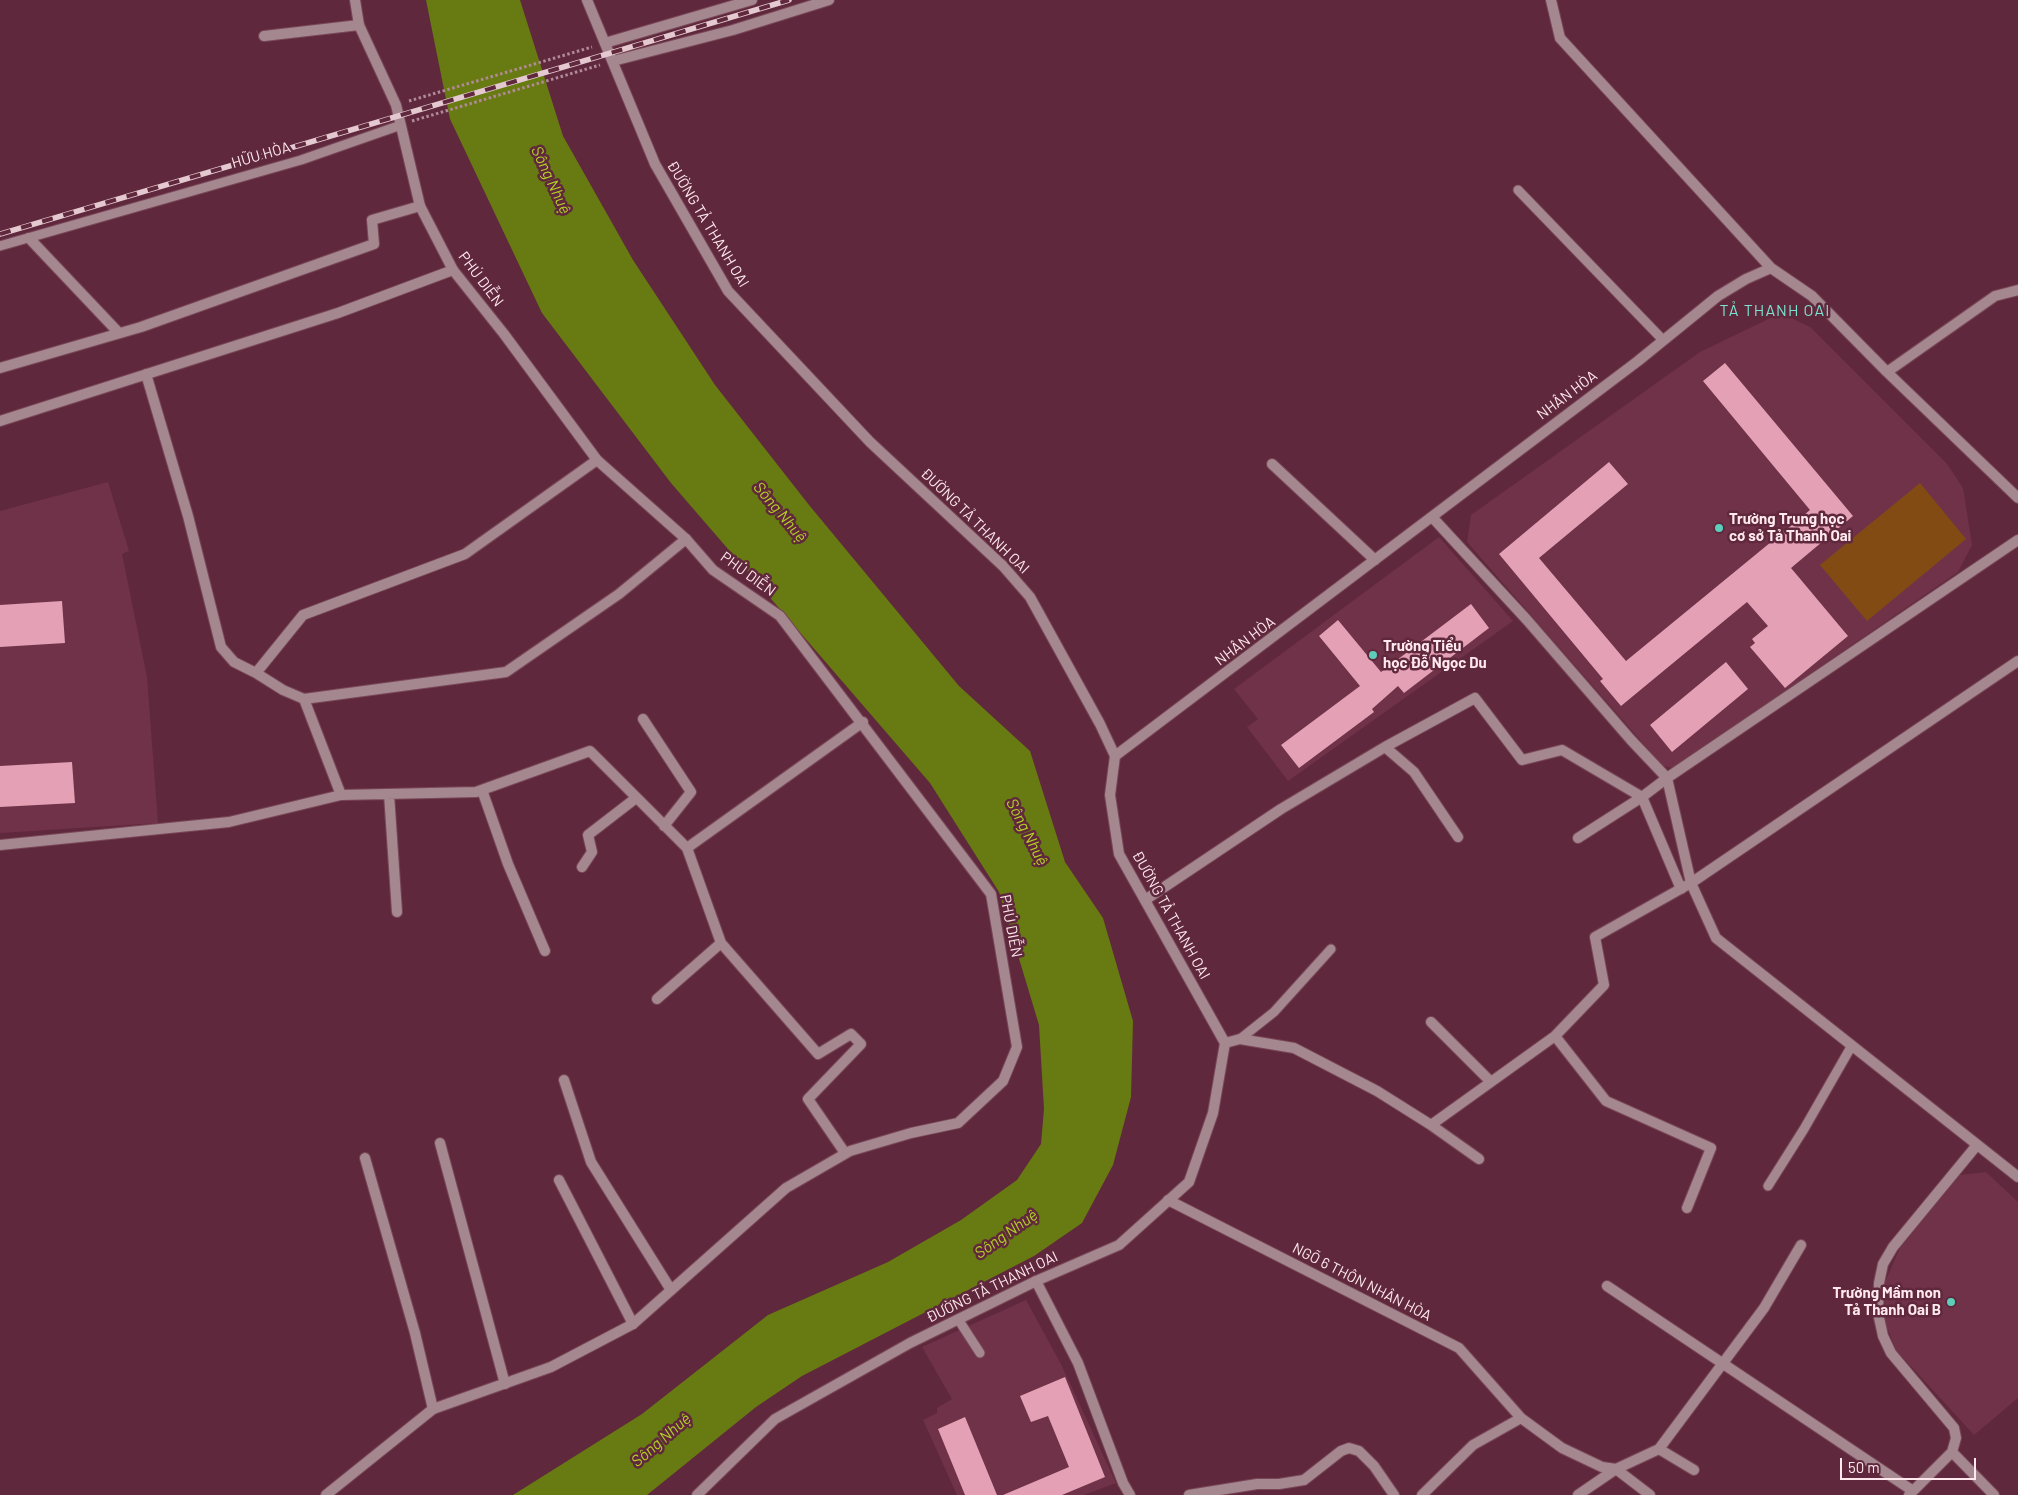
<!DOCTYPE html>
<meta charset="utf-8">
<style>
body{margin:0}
#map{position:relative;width:2018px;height:1495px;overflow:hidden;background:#60283c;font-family:Barlow,sans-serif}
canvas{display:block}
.scale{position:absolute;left:1840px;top:1458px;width:136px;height:22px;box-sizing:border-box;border:2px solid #ffe9ee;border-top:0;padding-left:6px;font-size:15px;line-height:18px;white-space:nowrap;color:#ffe9ee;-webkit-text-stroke:4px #60283c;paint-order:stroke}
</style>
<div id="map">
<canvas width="2018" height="1495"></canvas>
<div class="scale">50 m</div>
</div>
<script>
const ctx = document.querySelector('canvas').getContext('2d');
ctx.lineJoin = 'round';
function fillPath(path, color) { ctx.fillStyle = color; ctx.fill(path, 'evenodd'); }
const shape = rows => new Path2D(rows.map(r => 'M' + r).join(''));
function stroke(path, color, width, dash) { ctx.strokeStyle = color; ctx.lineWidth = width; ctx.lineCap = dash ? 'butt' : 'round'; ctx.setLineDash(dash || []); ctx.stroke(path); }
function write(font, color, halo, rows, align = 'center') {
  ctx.font = font + ' Barlow,sans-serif'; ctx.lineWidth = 5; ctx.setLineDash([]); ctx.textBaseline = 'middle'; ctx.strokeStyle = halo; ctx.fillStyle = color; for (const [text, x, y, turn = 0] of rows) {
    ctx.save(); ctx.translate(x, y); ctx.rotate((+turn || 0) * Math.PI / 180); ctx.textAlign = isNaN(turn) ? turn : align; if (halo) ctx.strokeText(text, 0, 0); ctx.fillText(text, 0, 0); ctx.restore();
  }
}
const built = shape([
 [1781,313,1810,327,1947,464,1963,488,1972,545,1958,572,1673,768,1663,766,1467,542,1471,515,1700,352],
 [108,482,129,551,122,554,147,677,158,823,0,833,0,511],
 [1439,537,1513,621,1288,781,1247,727,1258,719,1234,689],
 [1986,1172,2018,1202,2018,1398,1974,1435,1896,1350,1885,1322,1885,1282,1900,1248,1960,1175],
 [1026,1300,1061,1364,1116,1483,1084,1495,957,1495,923,1420,937,1413,937,1408,952,1399,922,1347]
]);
const green = shape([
 [1920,483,1966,539,1867,621,1820,565]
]);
const water = shape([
 [426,0,520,0,563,136,633,260,715,385,809,505,959,686,1030,751,1065,862,1103,918,1133,1021,1131,1097,1113,1165,1082,1223,1034,1256,802,1376,756,1407,647,1495,513,1495,642,1414,768,1315,888,1262,961,1220,1017,1180,1041,1144,1044,1109,1039,1025,999,892,930,783,671,483,542,313,450,119]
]);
const building = shape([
 [1725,363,1853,516,1791,568,1848,636,1785,688,1750,647,1755,643,1752,639,1768,626,1747,602,1621,706,1600,681,1603,679,1499,554,1609,462,1628,484,1539,558,1626,661,1810,510,1703,381],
 [62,601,65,643,0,647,0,605],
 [1471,604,1489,628,1404,693,1398,686,1372,709,1374,712,1299,768,1281,745,1360,686,1319,636,1338,620,1381,672],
 [1726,662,1748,689,1672,752,1650,725],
 [72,762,75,803,0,807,0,766],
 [1065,1377,1105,1477,1062,1495,1003,1495,1069,1467,1048,1416,1031,1422,1020,1396],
 [965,1417,997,1495,965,1495,938,1429]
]);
const path = shape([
 [409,101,592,47],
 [412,121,600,65]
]);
const service = shape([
 [1518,190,1663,340],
 [0,246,301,160,401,125],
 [1240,1039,1274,1012,1331,949],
 [1768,1186,1804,1129,1851,1047],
 [958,1319,980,1353]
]);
const minor = shape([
 [1551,0,1560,38,1771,268,1812,296,1887,372,2018,498],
 [264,36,359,25],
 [605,43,752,0],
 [613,61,733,30,829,0],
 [29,238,118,332],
 [0,368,141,327,374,244,372,220,420,206],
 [1887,372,1995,296,2018,290],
 [146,374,188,516,221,647,234,662,256,673],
 [0,421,338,313,453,270],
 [597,460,465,554,303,615,256,673,283,690,304,699,506,672,619,594,686,539],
 [1272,464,1375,560],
 [1432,517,1527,620,1631,740,1667,778,1691,883,1716,938,2018,1177],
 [304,699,341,795],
 [643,719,691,792,664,826],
 [1385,747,1414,772,1458,837],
 [1115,756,1638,361,1718,296,1746,279,1771,268],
 [482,790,508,864,545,951],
 [389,794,397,912],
 [1578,838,1642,797,1667,778,2018,540],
 [0,845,229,822,341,795,476,792,590,751,687,848,863,722],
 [687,848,721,943,818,1054,851,1034,861,1044,808,1099,845,1153],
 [582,867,592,852,588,835,636,798],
 [1145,900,1281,809,1385,747,1475,698,1522,760,1562,750,1642,797,1681,889],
 [657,999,721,943],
 [1431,1022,1491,1082],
 [1555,1036,1606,1101,1711,1148,1687,1208],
 [1225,1043,1240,1039,1294,1048,1377,1091,1431,1125,1479,1159],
 [564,1080,591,1162,671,1290],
 [1431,1125,1555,1036,1604,985,1595,937,1691,883,2018,661],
 [440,1143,505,1384],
 [365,1158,415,1333,433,1409],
 [559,1180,633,1324],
 [1168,1200,1459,1348,1521,1418,1562,1448,1602,1467,1616,1469,1650,1495],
 [1036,1281,1078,1363,1123,1483,1130,1495],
 [1607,1286,1913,1491],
 [1659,1449,1694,1470],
 [1952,1452,1994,1495],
 [1189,1495,1257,1484,1279,1484,1304,1480,1341,1451,1349,1448,1359,1451,1374,1466,1394,1495],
 [1422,1495,1473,1445,1521,1418],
 [1578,1495,1616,1469,1659,1449,1764,1308,1801,1245],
 [1909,1495,1952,1452,1956,1438,1954,1428,1891,1353,1883,1336,1878,1313,1879,1283,1883,1264,1893,1247,1977,1145]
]);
const tertiary = shape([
 [587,0,655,164,728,291,870,442,1003,566,1030,597,1100,724,1115,756,1110,795,1119,854,1225,1043,1213,1113,1189,1182,1119,1245,1036,1281,910,1343,775,1419,697,1495],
 [326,1495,433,1409,551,1367,633,1324,786,1188,850,1151,911,1133,958,1123,1003,1081,1017,1047,991,894,780,616,713,570,686,539,597,460,504,334,453,270,420,206,396,105,359,25,355,0]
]);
const rail = shape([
 [0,234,789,0]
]);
const markers = [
 [1719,528,5,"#5cceba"],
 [1373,655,5,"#5cceba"],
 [1951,1302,5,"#5cceba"]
];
const streetNames = [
 ["HỮU HÒA",261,155,-16],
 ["ĐƯỜNG TẢ THANH OAI",708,224,59],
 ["PHÚ DIỄN",481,279,53],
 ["NHÂN HÒA",1567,395,-37],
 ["ĐƯỜNG TẢ THANH OAI",975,521,44],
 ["PHÚ DIỄN",748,574,36],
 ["NHÂN HÒA",1245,641,-37],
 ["ĐƯỜNG TẢ THANH OAI",1171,915,61],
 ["PHÚ DIỄN",1011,926,79],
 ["NGÕ 6 THÔN NHÂN HÒA",1362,1282,27],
 ["ĐƯỜNG TẢ THANH OAI",992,1287,-26]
];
const poiNames = [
 ["Trường Trung học",1729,519],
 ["cơ sở Tả Thanh Oai",1729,536],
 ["Trường Tiểu",1383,646],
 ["học Đỗ Ngọc Du",1383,663],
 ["Trường Mầm non",1941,1293,"right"],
 ["Tả Thanh Oai B",1941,1310,"right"]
];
const waterNames = [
 ["Sông Nhuệ",551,180,65],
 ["Sông Nhuệ",780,512,50],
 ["Sông Nhuệ",1027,832,63],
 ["Sông Nhuệ",1006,1234,-35],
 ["Sông Nhuệ",661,1440,-41]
];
const neighbourhoodNames = [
 ["TẢ THANH OAI",1775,311]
];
fillPath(built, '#703248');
fillPath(green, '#834b14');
fillPath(water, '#687a12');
fillPath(building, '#e4a0b4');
stroke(service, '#794758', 11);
stroke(minor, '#794758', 12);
stroke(tertiary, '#794758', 12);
stroke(path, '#b08a96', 3, [2.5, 2.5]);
stroke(service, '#a4878f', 9);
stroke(minor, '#a4878f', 10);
stroke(tertiary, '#a4878f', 10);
stroke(rail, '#e4c9d0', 5.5);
stroke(rail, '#60283c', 4, [11]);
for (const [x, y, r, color] of markers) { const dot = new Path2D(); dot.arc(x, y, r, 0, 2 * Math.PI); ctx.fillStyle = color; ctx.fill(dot); stroke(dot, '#60283c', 2); }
write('15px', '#ffe9ee', '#60283c', streetNames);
write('bold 15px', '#ffe9ee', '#60283c', poiNames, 'left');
write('italic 16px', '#b3d123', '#60283c', waterNames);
ctx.letterSpacing = '1px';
write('16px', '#7ce1ce', '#60283c', neighbourhoodNames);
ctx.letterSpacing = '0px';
</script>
